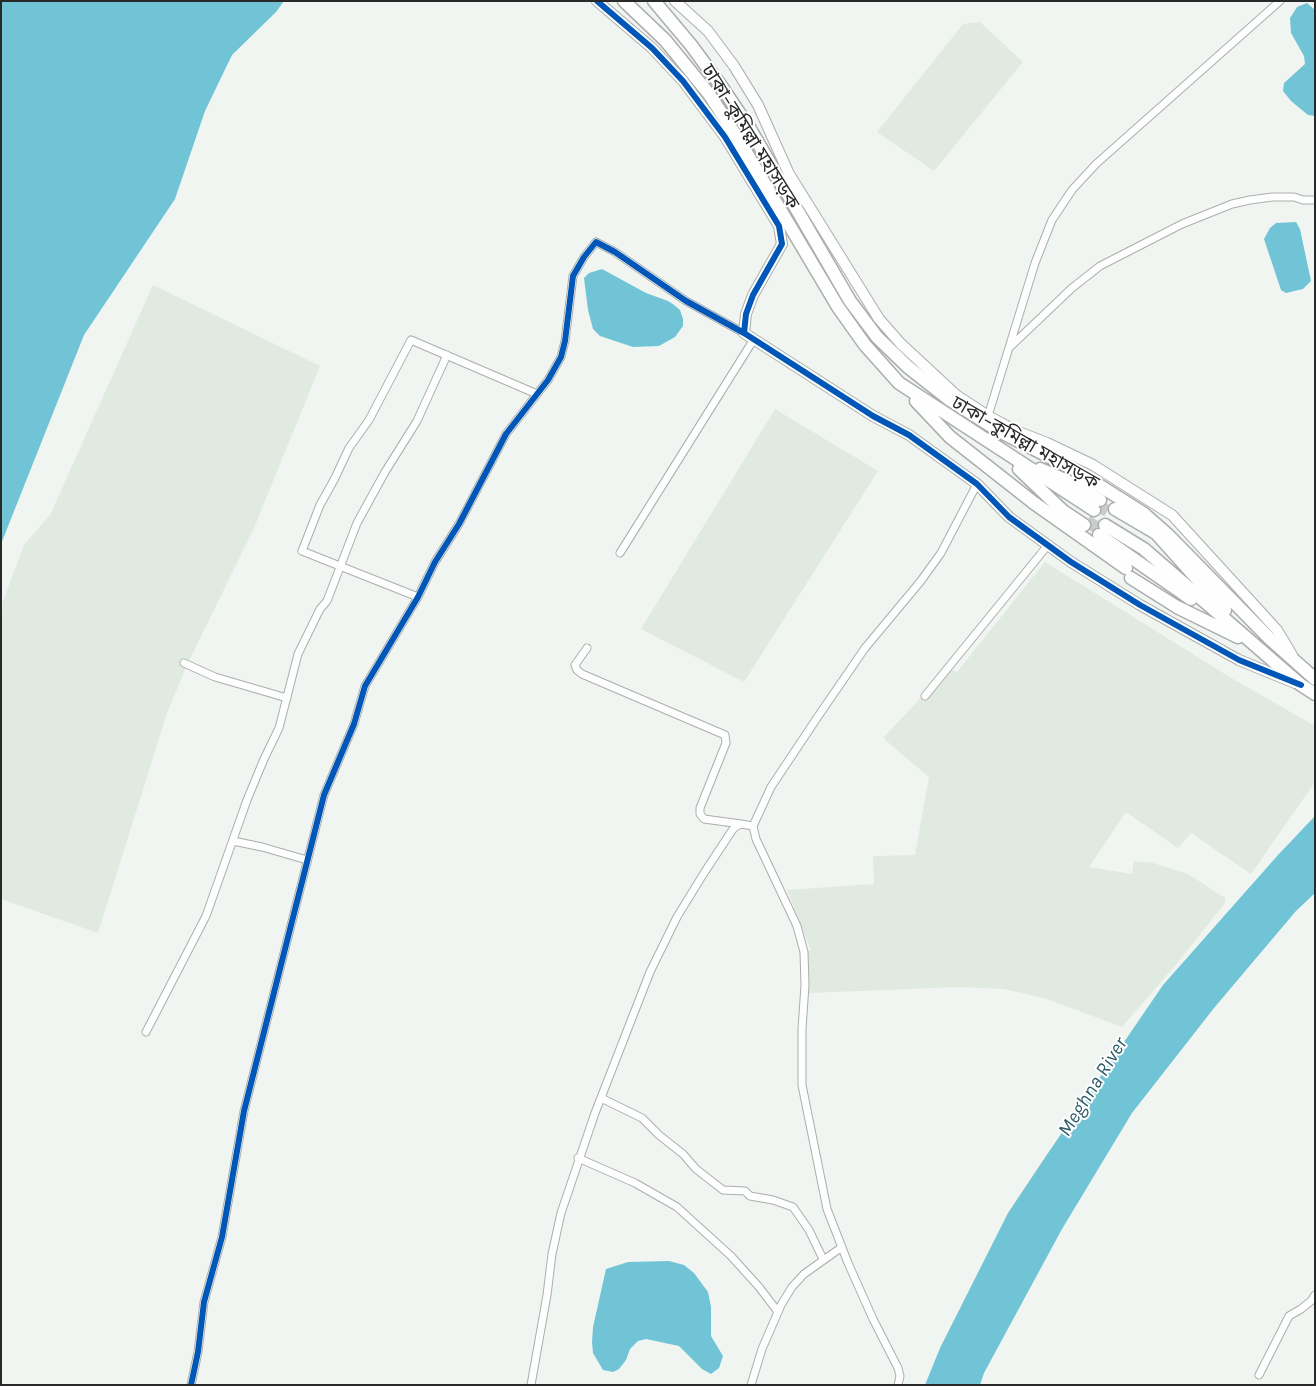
<!DOCTYPE html>
<meta charset="utf-8">
<style>
body{margin:0}
#map{position:relative;width:1316px;height:1386px;overflow:hidden;background:#f1f5f1;font-family:Karla,sans-serif}
canvas{display:block}
.frame{position:absolute;inset:0;border:2px solid #272a28;pointer-events:none}
</style>
<div id="map">
<canvas width="1316" height="1386"></canvas>
<div class="frame"></div>
</div>
<script>
const ctx = document.querySelector('canvas').getContext('2d');
ctx.lineJoin = 'round';
function fillPath(path, color) { ctx.fillStyle = color; ctx.fill(path, 'evenodd'); }
const shape = rows => new Path2D(rows.map(r => 'M' + r).join(''));
function stroke(path, color, width, dash) { ctx.strokeStyle = color; ctx.lineWidth = width; ctx.lineCap = dash ? 'butt' : 'round'; ctx.setLineDash(dash || []); ctx.stroke(path); }
function write(font, color, halo, rows, align = 'center') {
  ctx.font = font + ' Karla,"Noto Sans Bengali",sans-serif'; ctx.lineWidth = 4; ctx.setLineDash([]); ctx.textBaseline = 'middle'; ctx.strokeStyle = halo; ctx.fillStyle = color; for (const [text, x, y, turn = 0] of rows) {
    ctx.save(); ctx.translate(x, y); ctx.rotate((+turn || 0) * Math.PI / 180); ctx.textAlign = isNaN(turn) ? turn : align; if (halo) ctx.strokeText(text, 0, 0); ctx.fillText(text, 0, 0); ctx.restore();
  }
}
const built = shape([
 [980,22,1023,62,934,171,877,132,963,24],
 [153,285,320,366,254,528,187,665,167,713,98,933,1,899,1,623,3,601,24,545,50,515],
 [775,409,878,471,744,682,641,629],
 [1045,562,1228,676,1315,726,1315,782,1251,874,1191,833,1178,848,1126,812,1089,867,1132,874,1134,861,1153,863,1188,874,1225,898,1225,903,1179,961,1122,1027,1047,999,1004,989,959,987,809,993,799,951,811,950,787,890,874,884,873,856,915,855,929,777,883,738,948,669,957,672]
]);
const water = shape([
 [1,1,284,1,276,12,232,55,205,111,175,199,84,335,1,544],
 [1307,3,1315,10,1315,116,1308,115,1291,101,1283,91,1284,83,1305,64,1304,56,1291,33,1290,18,1297,7],
 [1296,222,1300,229,1311,281,1303,289,1286,293,1281,290,1264,239,1270,228,1276,223],
 [602,269,646,293,668,301,674,305,680,310,683,319,683,326,675,337,659,346,633,347,600,336,593,329,588,310,584,278,589,273],
 [1315,816,1315,893,1296,911,1214,1008,1132,1113,1062,1229,984,1373,980,1385,925,1385,940,1348,1008,1213,1046,1156,1163,985,1278,855],
 [669,1261,684,1265,694,1273,708,1292,711,1307,711,1336,723,1356,719,1368,711,1374,702,1369,679,1346,646,1339,638,1341,630,1349,626,1360,619,1369,613,1372,603,1370,593,1353,592,1342,593,1327,606,1269,628,1262]
]);
const highwayTunnel = shape([
 [1097,505,1112,514],
 [1087,521,1102,531]
]);
const street = shape([
 [1011,346,1072,288,1100,266,1182,224,1232,204,1250,200,1272,197,1294,197,1303,200,1315,200],
 [988,416,1035,263,1052,220,1072,190,1096,164,1280,1],
 [620,553,754,339],
 [418,597,302,551,320,505,335,478,349,448,369,420,411,340,537,394],
 [587,648,575,665,577,670,582,674,725,735,726,743,700,808,700,814,704,819,741,824],
 [184,663,215,677,287,698],
 [925,696,1048,545],
 [233,841,262,847,307,860],
 [146,1032,206,916,247,800,264,759,279,728,298,654,320,609,327,601,357,523,385,472,417,421,447,355],
 [601,1098,642,1118,659,1135,683,1154,696,1169,723,1190,745,1191,750,1196,773,1200,793,1207,809,1230,823,1259],
 [578,1158,635,1183,677,1207,731,1256,759,1287,778,1312],
 [1259,1375,1289,1316,1301,1309,1311,1301,1315,1295],
 [191,1385,198,1352,204,1302,222,1237,244,1111,324,795,354,724,365,686,418,597,435,562,459,524,506,434,548,380,561,357,565,341,573,276,584,257,596,242,615,252,686,301,744,333],
 [531,1385,547,1295,552,1254,561,1213,595,1113,650,972,677,917,704,873,731,832,735,827,741,824,753,826],
 [751,1385,762,1349,781,1305,792,1287,804,1274,842,1247],
 [898,1385,900,1376,898,1368,873,1319,848,1263,827,1209,802,1085,802,1029,805,985,804,952,797,926,756,839,753,826,771,787,819,715,865,648,920,582,941,553,977,484]
]);
const secondary = shape([
 [597,1,652,48,683,81,725,137,779,226,782,244,753,295,746,314,744,333,873,416,909,435,977,484,1009,517,1071,562,1140,605,1239,660,1295,683],
 [675,1,708,31,734,66,758,105,789,174,879,319,901,344,956,395,988,416,1016,431,1047,443,1093,465,1172,515,1277,630,1292,655]
]);
const highway = shape([
 [624,1,665,40,709,94,737,137,838,307,865,345,899,383,1094,510],
 [654,1,691,45,721,86,750,129,850,301,877,337,908,367,950,400,999,431,1075,470,1143,513,1168,535,1269,638,1315,679],
 [916,401,950,437,1034,503,1126,568],
 [1019,469,1063,511,1084,525],
 [1040,469,1078,486,1100,500],
 [1115,509,1156,533,1225,610],
 [1105,525,1144,549,1301,685,1315,694],
 [1099,535,1191,599],
 [1131,578,1177,607,1238,637]
]);
const cycleway = shape([
 [597,1,652,48,683,81,725,137,779,226,782,244,753,295,746,314,744,333,873,416,909,435,977,484,1009,517,1071,562,1140,605,1239,660,1301,685],
 [191,1385,198,1352,204,1302,222,1237,244,1111,324,795,354,724,365,686,418,597,435,562,459,524,506,434,548,380,561,357,565,341,573,276,584,257,596,242,615,252,686,301,744,333]
]);
const streetNames = [
 ["ঢাকা–কুমিল্লা মহাসড়ক",750,137,58],
 ["ঢাকা–কুমিল্লা মহাসড়ক",1025,443,30]
];
const waterNames = [
 ["Meghna River",1093,1087,-58]
];
fillPath(built, '#e0eae1');
fillPath(water, '#71c4d6');
stroke(highwayTunnel, '#c9ccc9', 12, [12, 6]);
stroke(street, '#abafac', 9);
stroke(secondary, '#abafac', 12);
stroke(highway, '#abafac', 15);
stroke(street, '#fdfefd', 7);
stroke(secondary, '#fdfefd', 10);
stroke(highway, '#fdfefd', 12);
stroke(cycleway, '#0057b8', 6);
write('19px', '#272a28', '#fff', streetNames);
write('italic 20px', '#2b5b67', '#fff', waterNames);
</script>
